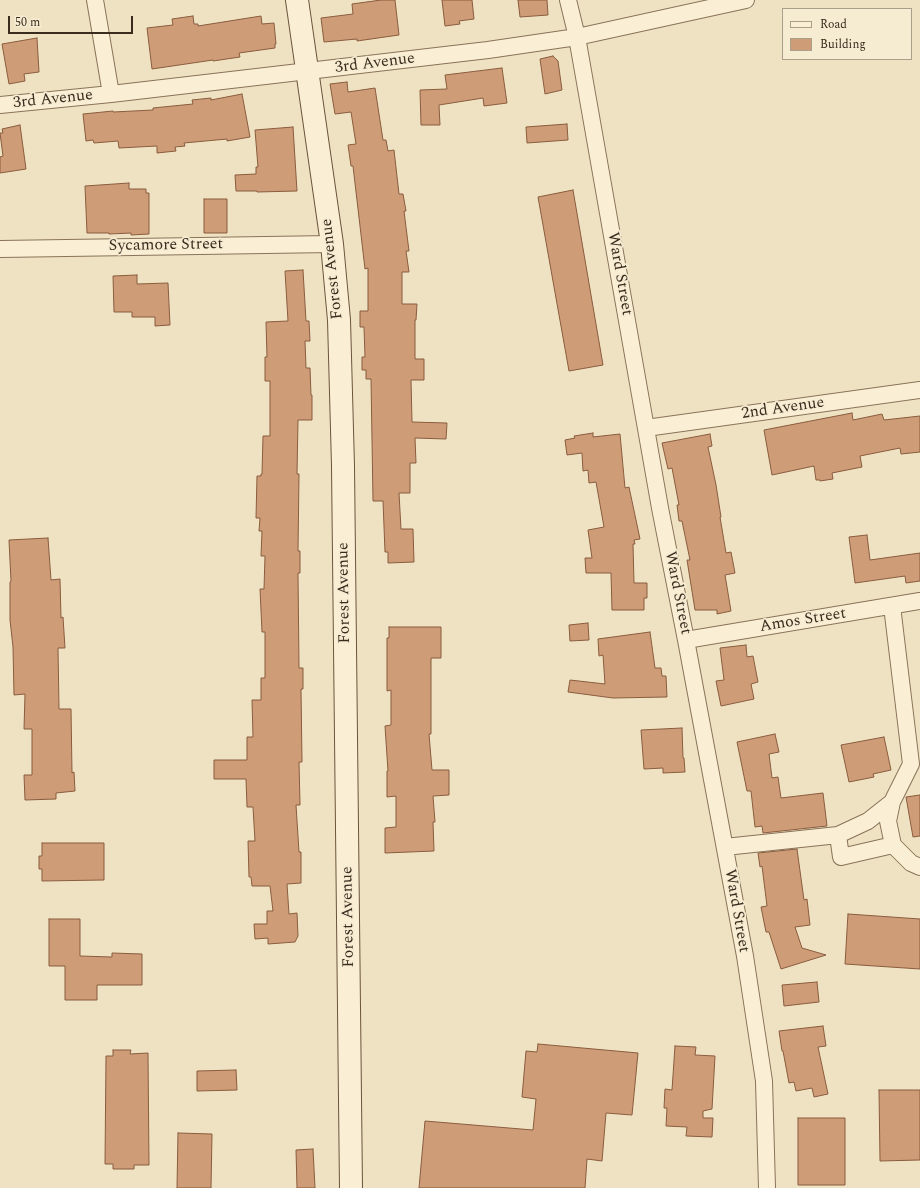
<!DOCTYPE html>
<style>
body{margin:0}
#map{position:relative;width:920px;height:1188px;overflow:hidden;background:#efe2c2;font-family:Spectral,serif}
canvas{display:block}
.legend{position:absolute;left:782px;top:8px;width:130px;height:52px;box-sizing:border-box;background:#f6ecd2;border:1px solid #aa9f8a;margin:0;padding:5px 7px;list-style:none;font-size:12px;color:#392b1d}
.legend li{display:flex;align-items:center;gap:8px;height:20px}
.legend b{width:20px;border:1px solid #aa9f8a}
.scale{position:absolute;left:8px;top:16px;width:125px;height:18px;box-sizing:border-box;border:2px solid #392b1d;border-top:0;padding-left:5px;font-size:12px;line-height:14px;white-space:nowrap;color:#392b1d;-webkit-text-stroke:3px #f6ecd2;paint-order:stroke}
</style>
<div id="map">
<canvas width="920" height="1188"></canvas>
<ul class="legend">
<li><b style="height:5px;background:#faefd5"></b>Road</li>
<li><b style="height:11px;background:#ce9c77"></b>Building</li>
</ul>
<div class="scale">50 m</div>
</div>
<script>
const ctx = document.querySelector('canvas').getContext('2d');
ctx.lineJoin = 'round';
function fillPath(path, color) { ctx.fillStyle = color; ctx.fill(path, 'evenodd'); }
const shape = rows => new Path2D(rows.map(r => 'M' + r).join(''));
function stroke(path, color, width, dash) { ctx.strokeStyle = color; ctx.lineWidth = width; ctx.lineCap = dash ? 'butt' : 'round'; ctx.setLineDash(dash || []); ctx.stroke(path); }
function write(font, color, halo, rows, align = 'center') {
  ctx.font = font + ' Spectral,serif'; ctx.lineWidth = 3.5; ctx.setLineDash([]); ctx.textBaseline = 'middle'; ctx.strokeStyle = halo; ctx.fillStyle = color; for (const [text, x, y, turn = 0] of rows) {
    ctx.save(); ctx.translate(x, y); ctx.rotate((+turn || 0) * Math.PI / 180); ctx.textAlign = isNaN(turn) ? turn : align; if (halo) ctx.strokeText(text, 0, 0); ctx.fillText(text, 0, 0); ctx.restore();
  }
}
const building = shape([
 [381,0,395,0,399,35,357,41,357,39,324,42,321,18,353,14,352,4,381,0],
 [442,0,472,0,474,19,459,21,460,24,445,26,442,0],
 [518,0,547,0,548,15,520,17,518,0],
 [193,16,194,24,198,24,198,26,261,16,262,24,274,23,276,44,275,44,275,48,239,53,240,57,213,61,213,60,152,69,147,28,173,25,172,19,193,16],
 [37,38,39,72,24,74,25,81,9,84,2,44,37,38],
 [553,56,558,61,562,90,545,94,540,59,553,56],
 [502,68,507,103,484,106,483,98,439,105,440,125,421,125,420,90,447,89,445,75,502,68],
 [347,82,348,92,375,88,383,140,386,140,388,151,394,150,399,194,403,194,406,211,404,211,409,251,406,251,409,272,402,272,402,304,417,304,416,320,415,320,415,359,424,359,424,380,411,380,412,422,447,423,446,439,415,438,416,463,410,463,410,493,399,493,401,529,413,529,414,562,388,563,388,552,385,552,383,501,373,501,371,379,366,379,366,370,362,370,362,357,365,357,364,327,360,327,360,311,368,311,368,268,365,269,353,166,351,166,348,145,356,144,351,112,335,114,330,84,347,82],
 [242,94,250,137,227,141,227,139,184,143,185,146,175,147,176,151,157,153,157,146,119,148,118,141,94,143,93,140,86,141,83,114,113,111,113,112,153,110,153,108,193,104,192,100,211,98,211,100,242,94],
 [567,124,568,140,527,143,526,127,567,124],
 [20,125,26,169,0,173,0,157,3,156,0,133,3,133,2,129,20,125],
 [293,127,297,191,257,192,257,191,236,191,235,175,256,174,256,167,258,167,255,130,293,127],
 [129,183,129,189,146,189,146,193,149,193,149,234,131,235,131,233,109,234,109,233,87,233,85,186,129,183],
 [573,190,603,365,569,371,538,197,573,190],
 [204,199,227,199,227,233,204,233,204,199],
 [303,270,306,321,309,321,310,341,305,341,306,368,310,368,311,395,312,395,312,420,298,420,297,474,299,474,298,551,300,551,300,573,298,573,299,668,303,668,303,689,301,689,302,762,299,762,300,805,296,805,299,852,301,852,301,883,287,884,289,914,297,913,298,936,295,942,268,944,268,938,255,939,254,924,267,924,267,911,273,911,270,886,252,886,251,877,249,877,248,841,255,841,253,807,247,807,246,779,214,779,214,760,247,760,247,737,253,737,252,700,261,700,261,678,265,678,265,632,262,632,260,589,264,589,265,556,261,556,262,531,259,531,260,518,256,518,257,476,261,476,261,474,262,474,263,436,270,436,270,381,265,381,265,357,267,357,266,322,288,321,285,271,303,270],
 [137,275,137,284,168,283,170,325,155,326,155,317,132,317,132,312,114,312,113,276,137,275],
 [852,413,853,420,882,414,884,420,920,416,920,452,901,454,900,448,860,456,862,467,832,473,833,479,820,481,820,480,816,480,814,466,772,475,764,430,852,413],
 [593,433,593,437,620,434,625,488,629,487,640,539,634,540,635,544,633,544,634,583,647,583,647,598,644,598,644,610,612,610,611,573,586,573,585,558,592,558,588,530,604,527,596,482,589,483,588,470,583,471,582,453,567,455,565,440,575,438,574,436,593,433],
 [710,434,712,446,708,447,716,485,721,517,720,517,726,553,731,552,735,573,725,575,731,611,717,614,717,610,695,610,687,560,690,560,682,521,679,521,677,505,679,505,672,468,668,469,662,443,710,434],
 [867,535,870,560,920,553,920,581,906,583,905,576,855,583,849,537,867,535],
 [48,538,51,580,60,579,61,618,63,617,65,648,58,648,59,709,71,709,72,773,74,772,75,791,56,793,56,799,25,800,24,775,32,775,32,729,24,729,25,694,14,695,13,647,10,620,10,582,11,581,9,540,48,538],
 [588,623,589,640,570,641,569,625,588,623],
 [389,627,441,627,441,658,431,658,431,734,429,734,432,770,449,770,449,795,433,796,435,822,433,822,434,851,385,853,385,828,396,827,396,796,387,797,387,771,388,771,385,726,391,725,391,690,387,691,387,638,389,638,389,627],
 [650,632,655,668,661,668,662,676,666,676,667,697,613,698,568,692,570,680,605,684,603,655,599,656,598,639,650,632],
 [746,645,747,657,753,656,758,682,751,684,754,699,721,706,716,681,724,680,720,648,746,645],
 [682,728,683,758,684,758,685,772,663,773,663,768,644,769,641,730,682,728],
 [775,734,779,752,769,754,772,778,778,777,781,798,823,793,827,826,763,833,762,826,755,827,751,791,747,791,737,742,775,734],
 [884,737,891,770,873,774,874,777,849,782,841,745,884,737],
 [920,795,920,836,913,837,906,797,920,795],
 [42,843,104,843,104,880,42,881,42,869,39,869,39,856,42,856,42,843],
 [797,849,804,900,807,899,810,925,795,927,802,948,826,955,781,969,769,932,766,932,761,907,767,906,762,866,760,867,758,853,797,849],
 [848,914,920,919,920,969,845,964,848,914],
 [49,919,80,919,80,956,112,957,112,953,142,954,142,985,97,985,97,1000,65,1000,65,966,49,966,49,919],
 [817,982,819,1002,784,1006,782,985,817,982],
 [823,1026,826,1046,818,1047,828,1094,814,1097,812,1088,796,1091,794,1082,789,1083,783,1051,782,1051,779,1031,823,1026],
 [538,1044,638,1053,632,1115,606,1113,602,1161,587,1159,585,1188,419,1188,425,1121,533,1130,536,1099,522,1097,526,1051,537,1052,538,1044],
 [675,1046,696,1047,695,1055,715,1056,712,1109,703,1111,703,1118,713,1118,712,1137,686,1136,687,1127,666,1126,667,1108,664,1108,665,1089,672,1090,675,1046],
 [113,1050,131,1050,130,1054,148,1053,149,1165,134,1165,134,1169,113,1169,113,1164,105,1164,106,1056,113,1056,113,1050],
 [236,1070,237,1090,197,1091,197,1071,236,1070],
 [879,1090,920,1090,920,1160,880,1161,879,1090],
 [798,1118,845,1118,845,1185,798,1185,798,1118],
 [178,1133,212,1134,211,1188,177,1188,178,1133],
 [313,1149,315,1188,297,1188,296,1150,313,1149]
]);
const street = shape([
 [95,0,111,94],
 [568,0,577,37,660,508,686,640,745,956,764,1081,767,1188],
 [0,105,111,94,488,50,577,37,746,0],
 [0,249,332,244],
 [646,428,920,390],
 [686,640,920,601],
 [892,802,888,821,893,845,911,863,920,867],
 [838,835,841,857,893,845],
 [725,847,838,835,868,821,892,802,911,764,892,606]
]);
const secondary = shape([
 [297,0,332,244,339,320,343,466,351,1188]
]);
const streetNames = [
 ["3rd Avenue",375,64,-7],
 ["3rd Avenue",53,100,-6],
 ["Sycamore Street",166,246,-1],
 ["Forest Avenue",333,269,-96],
 ["Ward Street",619,274,80],
 ["2nd Avenue",783,409,-8],
 ["Forest Avenue",345,593,-91],
 ["Ward Street",677,593,79],
 ["Amos Street",803,621,-9],
 ["Ward Street",736,911,80],
 ["Forest Avenue",349,917,-91]
];
fillPath(building, '#ce9c77');
stroke(building, '#895c3e', 1);
stroke(street, '#897359', 18);
stroke(secondary, '#6b543c', 24);
stroke(street, '#faefd5', 16);
stroke(secondary, '#faefd5', 22);
write('16px', '#392b1d', '#f6ecd2', streetNames);
</script>
